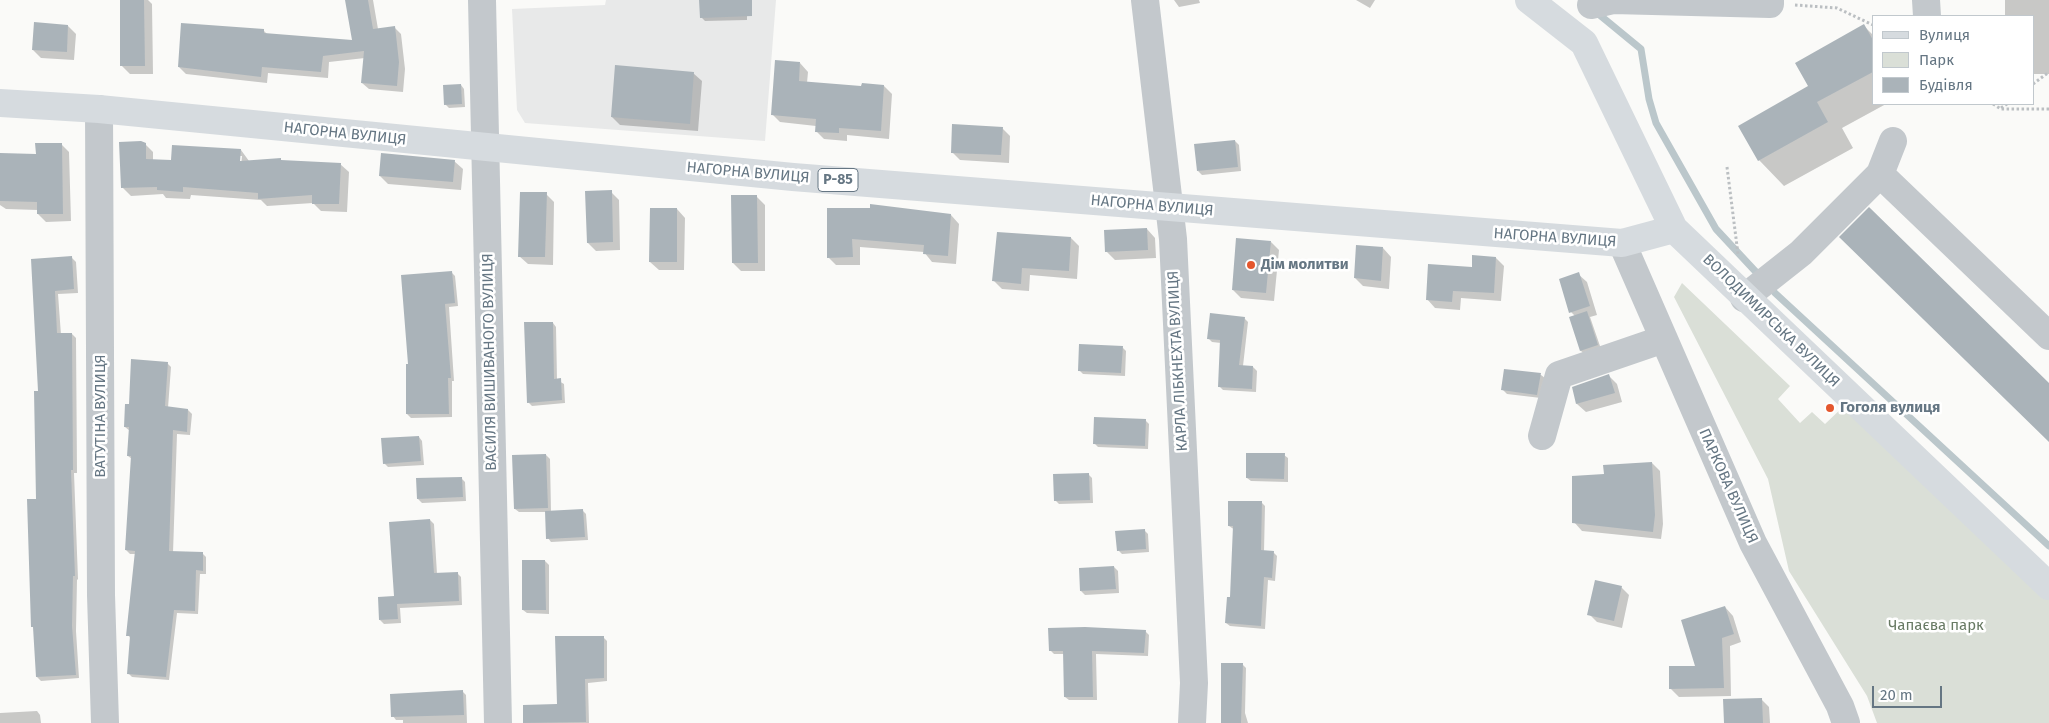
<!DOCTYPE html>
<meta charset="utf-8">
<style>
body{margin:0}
#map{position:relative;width:2049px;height:723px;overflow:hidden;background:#fafaf8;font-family:"Fira Sans",sans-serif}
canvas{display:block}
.legend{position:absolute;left:1872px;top:15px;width:162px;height:90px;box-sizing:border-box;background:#fff;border:1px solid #c1c8cd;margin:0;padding:6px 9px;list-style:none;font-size:15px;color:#657683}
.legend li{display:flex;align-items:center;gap:10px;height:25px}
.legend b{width:25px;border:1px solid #c1c8cd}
.scale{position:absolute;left:1872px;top:686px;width:70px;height:22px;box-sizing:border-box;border:2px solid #657683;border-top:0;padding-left:6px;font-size:15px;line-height:18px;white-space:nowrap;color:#657683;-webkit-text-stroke:4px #fff;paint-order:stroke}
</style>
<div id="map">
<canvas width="2049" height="723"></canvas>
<ul class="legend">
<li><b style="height:6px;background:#d6dbdf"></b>Вулиця</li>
<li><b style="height:14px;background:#dadfd7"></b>Парк</li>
<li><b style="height:14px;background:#aab3b9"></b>Будівля</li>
</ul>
<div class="scale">20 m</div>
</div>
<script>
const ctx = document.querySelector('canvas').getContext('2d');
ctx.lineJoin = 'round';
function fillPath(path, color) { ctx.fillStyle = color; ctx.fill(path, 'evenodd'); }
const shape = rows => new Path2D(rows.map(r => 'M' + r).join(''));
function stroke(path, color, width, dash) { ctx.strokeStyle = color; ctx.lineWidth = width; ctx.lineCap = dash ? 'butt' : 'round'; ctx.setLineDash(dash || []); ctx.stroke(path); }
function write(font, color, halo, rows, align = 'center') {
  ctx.font = font + ' "Fira Sans",sans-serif'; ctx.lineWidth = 5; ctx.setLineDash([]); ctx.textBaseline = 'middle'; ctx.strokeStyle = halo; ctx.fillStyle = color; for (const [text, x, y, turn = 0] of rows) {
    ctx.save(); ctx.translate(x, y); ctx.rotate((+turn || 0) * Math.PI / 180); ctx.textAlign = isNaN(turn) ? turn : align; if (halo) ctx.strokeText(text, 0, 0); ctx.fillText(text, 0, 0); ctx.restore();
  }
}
const built = shape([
 [606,0,776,0,765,141,525,123,517,110,512,9,605,5]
]);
const green = shape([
 [1682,283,1790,386,1778,399,1800,423,1812,412,1825,424,1844,406,2049,599,2049,723,1877,723,1867,696,1789,571,1768,479,1674,297]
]);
const shadow = shape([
 [121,0,148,0,152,4,153,74,130,74,121,65],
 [346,0,373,0,378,29,394,27,401,34,405,69,403,92,369,89,362,83,365,58,329,62,328,78,268,73,267,83,186,74,179,67,264,31,268,35,354,41],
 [700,0,747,0,747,20,705,21,701,17],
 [1174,0,1199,0,1200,3,1179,7],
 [1356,0,1375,0,1370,8],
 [2005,0,2049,0,2049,74,2033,74,2033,16,2005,16],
 [68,26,76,34,74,60,41,58,33,50],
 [1864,26,1873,35,1873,104,1886,104,1842,128,1853,148,1784,186,1759,160,1810,87],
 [800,63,808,72,807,83,862,87,884,86,892,94,889,139,847,135,847,141,824,139,816,131,816,126,780,122,772,114],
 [693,73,702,81,698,131,620,125,612,117],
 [461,85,464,89,465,107,449,108,445,104],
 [1002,128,1010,136,1009,163,960,160,952,152],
 [1235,141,1239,145,1241,171,1202,175,1198,171],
 [61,144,69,152,71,221,46,222,38,214,38,210,6,209,0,205,0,154,37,155],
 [145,144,153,152,153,160,172,161,241,150,249,161,280,159,283,162,340,164,349,172,347,212,321,211,313,203,267,206,261,200,191,195,190,199,166,198,163,194,131,196,123,188],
 [240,156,242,156,241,167,239,167],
 [454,161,463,169,461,190,388,184,380,176],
 [611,192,619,200,620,250,596,251,588,243],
 [546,194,554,202,553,265,528,264,519,256],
 [756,196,765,205,765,271,741,271,733,263],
 [677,209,685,218,684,270,659,270,650,262],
 [871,209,951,215,959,224,956,264,932,262,924,252,860,247,860,265,836,265,828,257],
 [1147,229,1155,238,1156,258,1115,260,1106,251],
 [1071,238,1079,246,1077,279,1030,275,1029,291,1002,289,994,281],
 [1271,242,1279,250,1274,301,1241,298,1233,290],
 [1383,248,1391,257,1389,289,1363,286,1355,278],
 [72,258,76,262,78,293,58,294,61,335,72,334,76,338,77,473,74,473,78,579,77,580,76,631,79,678,41,681,37,677,39,392,33,260],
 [1496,258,1504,266,1501,301,1461,298,1460,310,1435,308,1427,299,1473,269],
 [451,272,455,276,458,306,449,307,454,381,452,381,452,417,411,418,407,414,409,365],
 [1578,274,1587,282,1597,315,1590,317,1601,349,1585,354,1581,351,1575,316,1571,312],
 [1244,318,1248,322,1243,366,1253,367,1257,371,1256,392,1223,390,1219,386,1221,343,1212,342,1208,338],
 [553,323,556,327,557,380,564,384,565,403,532,406,528,402],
 [1122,347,1126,351,1125,376,1083,374,1079,370],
 [167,363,171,367,168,408,188,410,192,414,190,435,177,434,173,553,202,553,206,557,206,574,200,574,198,614,177,613,169,680,132,677,128,673,131,639,128,635,136,554,130,554,126,550,132,459,128,456,130,431,125,427,130,405],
 [1505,370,1541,375,1545,378,1541,398,1507,394,1503,390],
 [1609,376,1617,384,1622,402,1586,412,1577,404,1573,388],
 [1145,420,1149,424,1148,449,1098,447,1094,443],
 [419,437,422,441,424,465,388,467,384,463],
 [546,455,550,459,551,512,582,510,586,514,588,540,551,542,548,538,546,512,519,512,515,509],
 [1284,455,1288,458,1288,482,1251,481,1247,478],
 [1652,463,1660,471,1663,524,1661,539,1582,531,1574,522,1605,475],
 [1088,474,1092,478,1093,503,1059,504,1055,500],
 [461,478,465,482,466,501,422,503,418,499],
 [1261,502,1265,506,1264,552,1273,552,1277,556,1275,581,1268,580,1265,629,1230,626,1226,623,1231,598,1235,530,1229,526],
 [430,520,434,524,437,574,457,573,461,577,462,605,400,608,401,623,384,624,380,620,396,597],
 [1144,530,1148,534,1149,552,1122,554,1118,550],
 [545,561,549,565,549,614,527,613,523,610],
 [1114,567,1118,571,1119,593,1085,595,1081,591],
 [1621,587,1629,595,1622,628,1597,622,1589,614],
 [1725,607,1733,616,1741,642,1730,646,1731,696,1679,697,1670,688,1697,667],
 [1145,631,1149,635,1148,656,1096,654,1097,700,1069,700,1065,697,1064,654,1054,654,1050,650],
 [603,637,607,641,607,681,588,683,589,723,525,723,524,706,558,705],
 [1242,664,1246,668,1245,713,1248,723,1223,723],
 [462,691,466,695,467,723,403,723,403,720,396,720,393,716],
 [1761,699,1769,707,1770,723,1726,723],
 [37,711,40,715,41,723,0,723,0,713]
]);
const stream = shape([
 [1596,12,1641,49,1649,99,1656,123,1716,229,1756,272],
 [1775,293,2049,546]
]);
const building = shape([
 [120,0,144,0,145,66,120,66],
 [345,0,368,0,373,29,395,26,399,62,397,86,361,83,364,51,323,56,321,72,262,67,261,77,178,67,181,23,264,29,264,33,352,40],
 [699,0,752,0,752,16,700,18],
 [34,22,68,25,67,52,32,50],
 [1864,24,1873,40,1873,72,1817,102,1828,122,1758,161,1738,126,1808,86,1795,63],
 [775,60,800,62,799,81,861,86,862,83,884,85,881,131,839,128,839,133,815,132,816,119,771,115],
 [615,65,694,72,690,124,611,117],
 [461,84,462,104,444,105,443,85],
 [952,124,1003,127,1001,155,951,153],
 [1235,140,1238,167,1197,171,1194,144],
 [141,141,146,143,146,159,171,160,172,145,241,149,240,161,281,158,281,160,341,163,339,204,312,204,312,195,258,199,258,193,183,187,183,192,157,190,157,187,121,188,119,142],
 [35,143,62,143,63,214,37,214,37,202,0,201,0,153,36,154],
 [381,153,455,160,453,182,379,176],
 [612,190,613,242,587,243,585,191],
 [520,192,547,192,545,257,518,257],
 [731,195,757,195,758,263,732,263],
 [870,204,951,214,948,256,923,254,924,245,852,239,853,257,827,258,827,208,870,208],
 [1869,207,2049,383,2049,442,1839,237],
 [650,208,677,208,677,262,649,262],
 [1147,228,1148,250,1105,252,1104,230],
 [997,232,1071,237,1069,271,1022,268,1021,284,992,281],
 [1236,238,1271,241,1266,293,1232,290],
 [1356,245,1383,247,1381,281,1354,278],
 [1472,255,1496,257,1494,293,1453,291,1452,302,1426,300,1428,264,1472,267],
 [72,256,74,289,55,291,57,333,72,333,73,470,71,470,75,576,73,576,72,626,76,675,36,677,33,627,31,627,27,499,36,499,34,391,38,391,31,259],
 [452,271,455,303,445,304,451,378,448,378,449,414,406,414,406,364,408,364,401,275],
 [1579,272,1590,306,1569,313,1559,279],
 [1587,311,1598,345,1580,351,1569,317],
 [1210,313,1245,317,1239,365,1253,366,1252,389,1218,387,1220,340,1207,339],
 [524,322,553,322,554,379,561,378,562,400,527,403],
 [1079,344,1123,346,1121,373,1078,371],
 [131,359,168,362,165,406,188,409,187,432,173,430,169,551,203,552,203,571,196,570,195,611,174,610,166,677,127,674,130,636,126,636,135,551,125,550,131,456,127,456,129,427,124,427,125,404,129,404],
 [1504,369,1541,373,1537,395,1501,390],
 [1609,374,1615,393,1576,404,1572,387],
 [1094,417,1146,419,1145,446,1093,444],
 [419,436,421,461,383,464,381,438],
 [1246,453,1285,453,1284,479,1246,478],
 [546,454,548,508,514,509,512,455],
 [1652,462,1655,515,1653,532,1572,523,1572,476,1604,474,1603,465],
 [1089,473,1090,500,1054,501,1053,474],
 [462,477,463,497,417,499,416,478],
 [1228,501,1262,501,1261,550,1274,551,1272,578,1264,577,1261,626,1225,623,1227,597,1230,597,1233,526,1228,526],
 [583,509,585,537,546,539,545,511],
 [430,519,434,573,458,572,459,601,397,604,398,619,379,620,378,597,394,596,389,522],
 [1145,529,1146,549,1117,551,1115,531],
 [522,560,545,560,546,610,522,610],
 [1114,566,1116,589,1080,591,1079,568],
 [1595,580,1622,586,1614,621,1587,615],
 [1725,606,1734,634,1722,638,1724,688,1669,689,1669,666,1695,666,1681,620],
 [1085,627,1146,630,1144,653,1092,651,1093,697,1064,697,1063,651,1049,651,1048,628],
 [555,636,604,636,604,678,585,679,586,722,523,723,523,705,557,704],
 [1221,663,1243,663,1241,723,1221,723],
 [463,690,464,715,391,717,390,694],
 [1762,698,1763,723,1724,723,1723,699]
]);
const path = shape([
 [1795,5,1837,8,1873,25],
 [2033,84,2049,72],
 [1993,104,2001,109,2049,109],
 [2001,108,2007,104],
 [1727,167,1738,254]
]);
const minor = shape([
 [482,0,498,723],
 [1145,0,1173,239,1194,683,1192,723],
 [1926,0,1927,16],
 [1591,5,1613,0,1770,4,1770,0],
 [99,109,101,595,105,723],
 [1880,174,2049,336],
 [1622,243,1753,543,1840,706,1846,723],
 [1744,298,1801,253,1880,174,1893,141],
 [1542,436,1559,375,1664,339]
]);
const major = shape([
 [1529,0,1584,43,1674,229,2049,586],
 [0,103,99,109,793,177,1622,243,1674,229]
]);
const markers = [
 [1251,265,5,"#e4572e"],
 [1830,408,5,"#e4572e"]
];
const shields = [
 [838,180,40]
];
const shieldNames = [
 ["Р-85",838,180]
];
const streetNames = [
 ["НАГОРНА ВУЛИЦЯ",345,134,6],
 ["НАГОРНА ВУЛИЦЯ",748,173,5],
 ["НАГОРНА ВУЛИЦЯ",1152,206,5],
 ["НАГОРНА ВУЛИЦЯ",1555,238,4],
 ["ВОЛОДИМИРСЬКА ВУЛИЦЯ",1771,321,44],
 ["КАРЛА ЛІБКНЕХТА ВУЛИЦЯ",1178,361,-93],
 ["ВАСИЛЯ ВИШИВАНОГО ВУЛИЦЯ",490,362,-91],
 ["ВАТУТІНА ВУЛИЦЯ",101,416,-90],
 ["ПАРКОВА ВУЛИЦЯ",1728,486,66]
];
const poiNames = [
 ["Дім молитви",1261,265],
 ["Гоголя вулиця",1840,408]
];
const parkNames = [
 ["Чапаєва парк",1936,626]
];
fillPath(built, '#e8e9e9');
fillPath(green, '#dadfd7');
fillPath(shadow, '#0003');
stroke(stream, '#bbc7cb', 7);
fillPath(building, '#aab3b9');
stroke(path, '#bbbfc2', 3, [2.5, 2.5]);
stroke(minor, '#c3c8cc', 28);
stroke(major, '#d6dbdf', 28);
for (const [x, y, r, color] of markers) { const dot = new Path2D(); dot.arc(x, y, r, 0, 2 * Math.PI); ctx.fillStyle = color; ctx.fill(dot); stroke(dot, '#fff', 2); }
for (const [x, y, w] of shields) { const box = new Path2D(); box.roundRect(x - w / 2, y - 11.5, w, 23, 4); ctx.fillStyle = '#fff'; ctx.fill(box); stroke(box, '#657683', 1); }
write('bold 14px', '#657683', null, shieldNames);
write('15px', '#657683', '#fff', streetNames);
write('bold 15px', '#657683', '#fff', poiNames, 'left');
write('15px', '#687a64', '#fff', parkNames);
</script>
